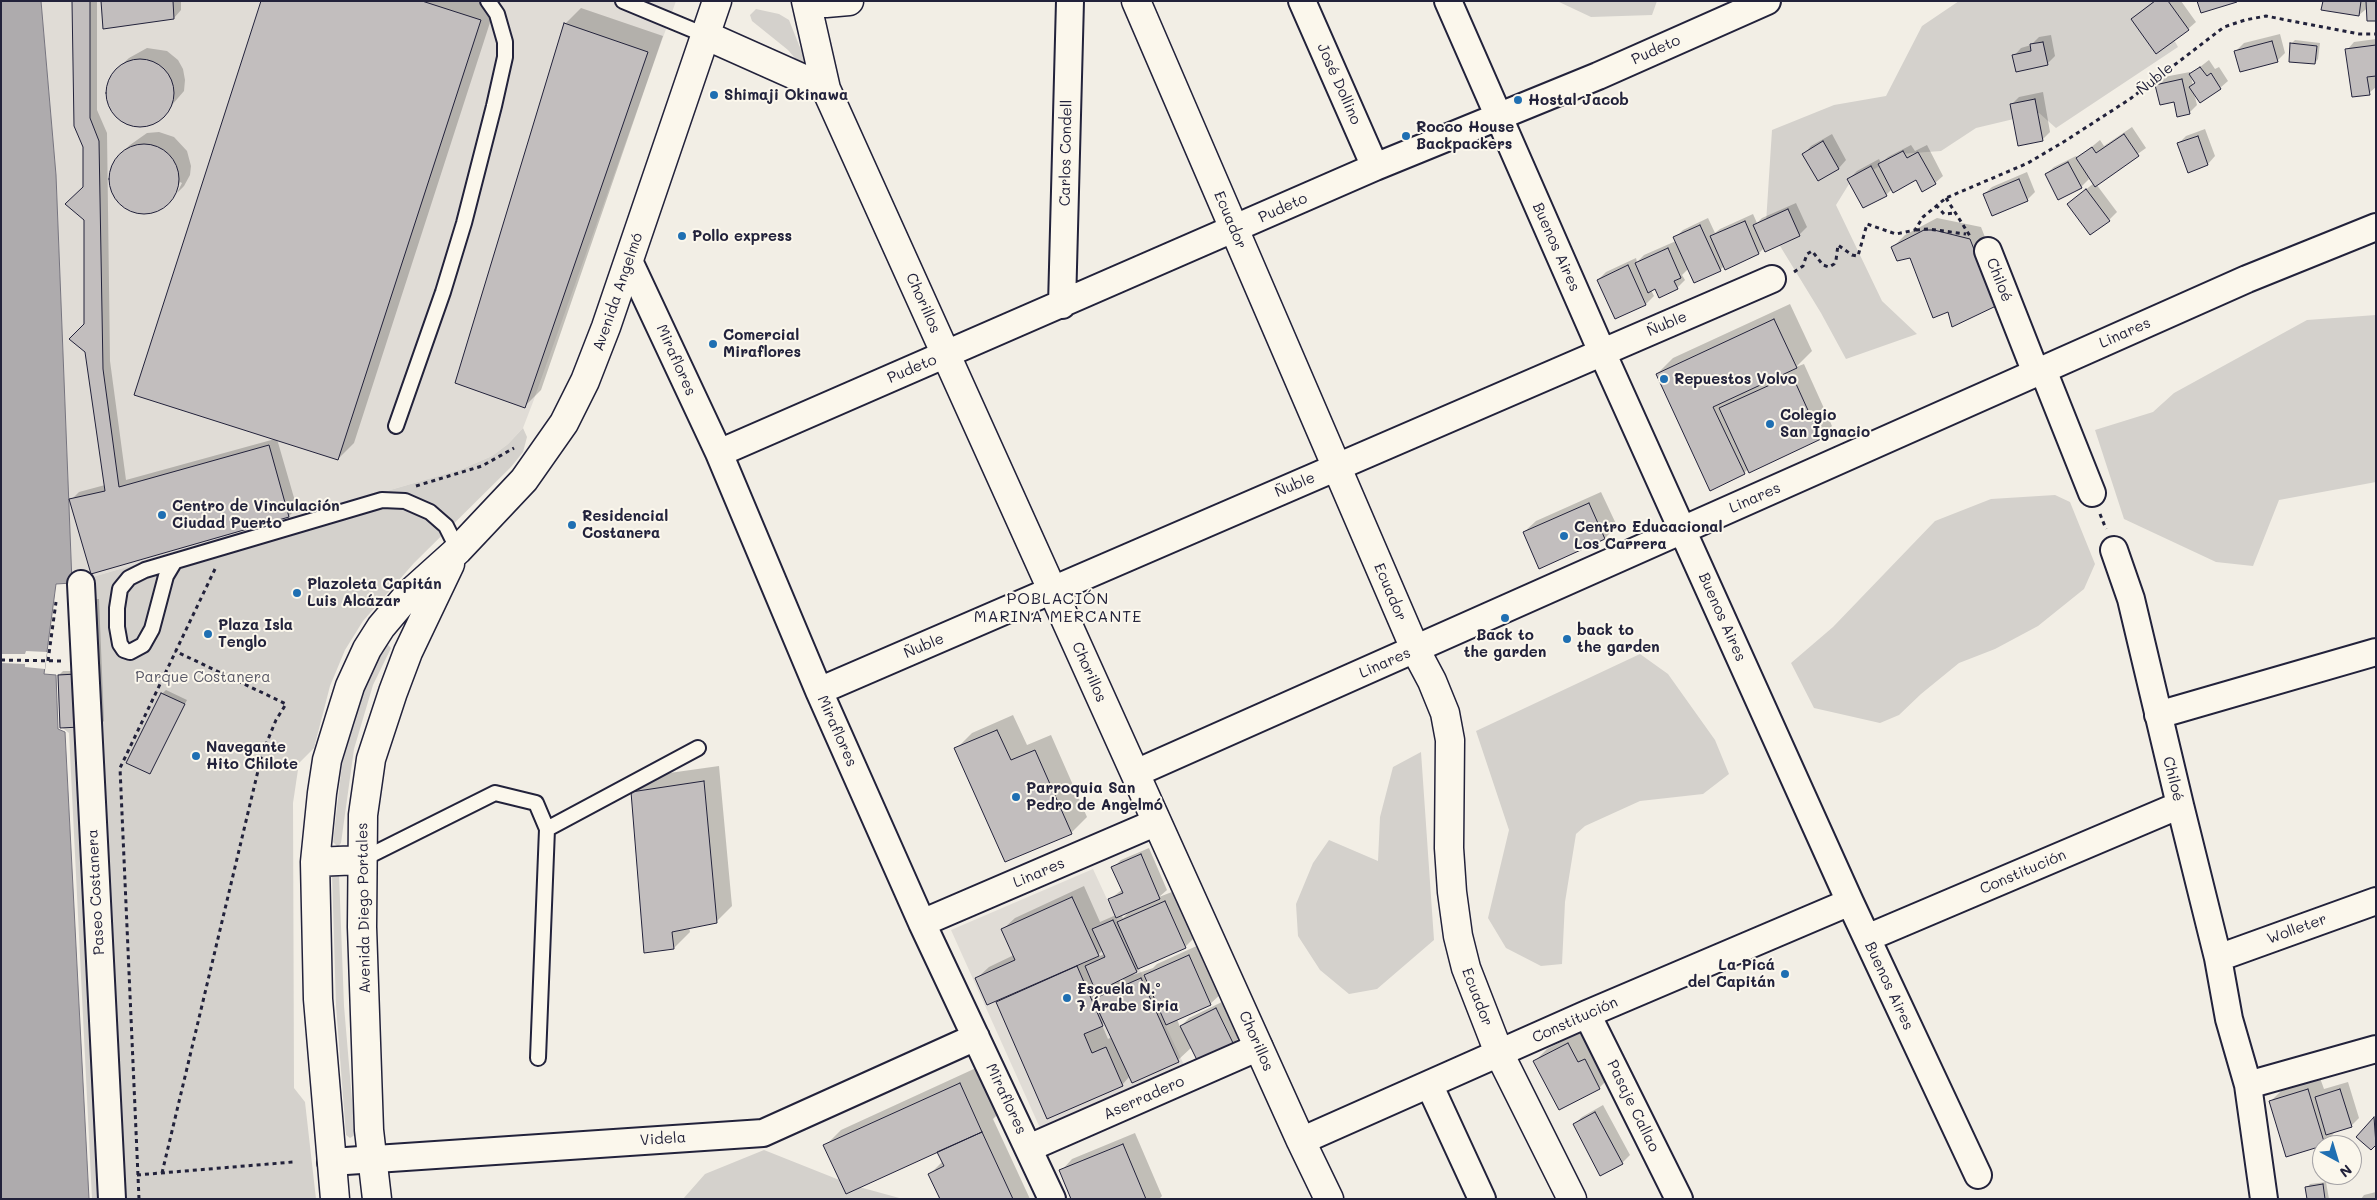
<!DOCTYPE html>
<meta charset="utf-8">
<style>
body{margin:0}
#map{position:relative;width:2377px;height:1200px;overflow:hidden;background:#f2eee5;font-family:Mali,sans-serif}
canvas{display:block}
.frame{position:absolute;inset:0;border:2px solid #22223b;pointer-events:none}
.north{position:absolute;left:2312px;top:1135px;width:50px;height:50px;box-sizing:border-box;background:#fbf7ec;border:1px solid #a4a2a5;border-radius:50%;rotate:141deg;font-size:14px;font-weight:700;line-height:20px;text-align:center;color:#22223b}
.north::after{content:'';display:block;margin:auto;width:18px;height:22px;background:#1f6fb2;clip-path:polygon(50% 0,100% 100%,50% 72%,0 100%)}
</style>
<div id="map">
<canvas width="2377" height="1200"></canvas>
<div class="frame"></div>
<div class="north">N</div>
</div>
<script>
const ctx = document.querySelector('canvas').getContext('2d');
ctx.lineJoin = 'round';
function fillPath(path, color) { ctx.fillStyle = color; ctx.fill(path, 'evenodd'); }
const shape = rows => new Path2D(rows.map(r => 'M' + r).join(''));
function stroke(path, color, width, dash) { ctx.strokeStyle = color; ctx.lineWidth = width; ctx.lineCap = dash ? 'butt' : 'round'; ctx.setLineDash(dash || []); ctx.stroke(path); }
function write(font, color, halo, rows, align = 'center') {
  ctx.font = font + ' Mali,sans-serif'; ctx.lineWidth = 4; ctx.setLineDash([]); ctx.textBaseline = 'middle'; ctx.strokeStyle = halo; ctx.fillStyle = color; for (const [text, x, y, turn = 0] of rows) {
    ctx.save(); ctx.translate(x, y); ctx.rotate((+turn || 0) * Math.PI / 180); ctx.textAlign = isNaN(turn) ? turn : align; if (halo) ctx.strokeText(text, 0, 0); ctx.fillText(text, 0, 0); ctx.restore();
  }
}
const built = shape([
 [41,1,676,1,533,402,523,428,508,444,492,456,462,469,72,583,56,175],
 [1093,869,1184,1065,1040,1128,951,930]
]);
const green = shape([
 [1557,1,1657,1,1652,15,1591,17],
 [1959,1,2160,1,2155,6,2178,47,2056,128,2039,113,1976,128,1941,151,1900,154,1849,184,1836,205,1882,301,1917,334,1846,359,1821,313,1766,223,1772,130,1834,105,1886,96,1922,26],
 [756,9,779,14,789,20,807,65,799,63,788,50,752,21,750,15],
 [2376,315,2376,482,2279,500,2253,566,2216,562,2124,519,2095,430,2153,412,2174,393,2307,320],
 [523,428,527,437,523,452,511,467,414,563,363,621,345,650,330,686,314,748,299,763,293,803,294,1088,305,1102,316,1199,92,1199,69,733,60,726,57,674,75,673,72,583,462,469,492,456,508,444],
 [2055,495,2070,502,2095,564,2084,589,2038,626,1995,649,1959,663,1921,694,1899,715,1880,723,1814,708,1791,663,1833,627,1935,521,1991,499],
 [387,644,391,648,373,685,354,749,341,843,338,847,333,842,342,764,366,682,384,645],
 [1640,654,1668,674,1715,740,1729,774,1703,794,1640,801,1585,826,1576,834,1565,902,1562,964,1541,966,1506,948,1488,918,1509,830,1476,731],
 [1421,752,1434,940,1377,989,1349,994,1320,970,1298,936,1296,904,1313,863,1329,840,1378,861,1380,817,1393,767],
 [332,873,339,874,344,1006,355,1135,350,1138,346,1135,336,1006],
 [764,1150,852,1185,903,1199,683,1199,705,1174]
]);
const water = shape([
 [1,1,41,1,56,175,72,583,56,584,44,674,56,675,58,729,65,732,89,1199,1,1199,1,1]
]);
const pier = shape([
 [26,651,47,652,45,669,25,667,25,664,1,663,1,654,25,654]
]);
const shadow = shape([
 [74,1,97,1,97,110,107,133,110,361,126,480,275,439,262,1,487,1,496,4,354,443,338,459,277,439,297,508,289,516,92,572,71,500,79,492,105,485,86,324,84,147],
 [102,1,181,1,181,10,174,18],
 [2154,1,2181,1,2196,22,2188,29,2132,19],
 [2324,1,2376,1,2359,15],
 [581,8,663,36,541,390,525,406,565,24],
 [2280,34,2285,53,2277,61,2236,51,2244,43],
 [2051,35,2055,56,2048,63,2014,56,2021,48,2031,45,2039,37],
 [2376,39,2376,87,2369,93,2347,50,2354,42],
 [2295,40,2320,43,2318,59,2315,63,2291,44],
 [147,48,167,51,178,60,183,69,185,80,184,91,159,120,145,125,134,125,119,119,112,110,108,98,108,87,116,70,129,58],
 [2209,60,2215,69,2219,67,2228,81,2220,88,2194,93,2197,105,2189,113,2157,85,2164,77,2190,72,2193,85,2196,82,2191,74],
 [2043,92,2050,132,2042,140,2011,105,2019,97],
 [2132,127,2146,148,2096,184,2117,212,2109,220,2068,204,2094,183,2087,173,2089,179,2081,187,2046,174,2054,167,2076,156,2078,158,2100,140,2104,146],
 [2205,129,2215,156,2208,164,2179,143,2186,136],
 [159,132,174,137,187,151,191,166,190,175,184,186,177,193,182,183,180,182,173,198,162,208,146,213,126,208,118,201,110,183,111,171,117,157,130,145,147,133],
 [1832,134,1846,160,1839,168,1818,179,1804,154,1811,146],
 [1911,145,1915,151,1927,145,1943,176,1935,183,1917,179,1892,189,1886,195,1864,207,1849,179,1857,171,1879,159,1881,163,1888,157],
 [2027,172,2035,192,2027,200,1984,194,1992,187],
 [1796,203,1807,227,1799,235,1764,248,1759,253,1726,268,1725,265,1720,270,1689,268,1682,275,1685,280,1677,288,1656,288,1651,290,1654,296,1646,304,1616,318,1598,280,1606,272,1636,258,1637,262,1644,255,1676,241,1675,238,1683,230,1708,218,1715,233,1720,229,1753,214,1757,223,1762,218],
 [1937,218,1981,227,2007,293,1948,311,1910,256,1893,247,1905,235],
 [1790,304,1812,351,1796,367,1804,364,1832,426,1820,438,1748,469,1744,473,1657,374,1673,358],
 [1601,492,1617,526,1605,538,1524,532,1536,521],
 [79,599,99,599,104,721,100,725,59,675,63,671,78,671],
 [166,690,187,700,150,772,162,694],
 [1013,715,1027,745,1051,735,1087,817,1071,833,956,749,972,733],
 [719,766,732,906,716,922,689,927,690,932,674,948,632,792,648,776],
 [1149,848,1167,890,1159,897,1177,890,1197,935,1185,947,1142,966,1133,975,1153,968,1157,964,1201,944,1222,993,1210,1004,1177,1019,1180,1027,1189,1018,1224,1001,1241,1036,1233,1044,1192,1047,1178,1060,1133,1082,1130,1076,1122,1085,998,1002,1003,997,977,978,989,967,1014,955,1003,929,1015,918,1084,886,1100,922,1116,915,1110,899,1123,889,1113,868,1121,860],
 [1131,910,1123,918,1121,914],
 [1103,950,1105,954,1095,958],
 [1105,1022,1112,1037,1108,1039,1102,1025],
 [1580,1032,1590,1051,1597,1048,1611,1076,1599,1088,1535,1061,1547,1049],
 [976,1068,997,1115,993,1119,1030,1199,942,1199,930,1174,943,1161,942,1149,825,1146,841,1130],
 [2320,1078,2324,1089,2348,1082,2359,1118,2351,1126,2336,1131,2324,1144,2270,1102,2282,1090],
 [1603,1105,1630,1155,1622,1163,1574,1124,1582,1117],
 [2376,1117,2376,1144,2358,1137],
 [1135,1133,1162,1196,1159,1199,1072,1199,1061,1171,1072,1159],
 [2326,1182,2329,1199,2309,1199,2307,1188,2310,1184],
 [2376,1192,2376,1199,2361,1199,2364,1195]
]);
const building = shape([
 [72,1,90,1,90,118,99,141,103,369,119,487,269,445,289,517,91,574,69,499,105,491,85,352,69,339,84,324,84,220,65,204,83,187,83,147,74,126,72,1],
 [101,1,173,1,174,19,103,29,101,1],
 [261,1,422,1,481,20,338,460,134,395,261,1],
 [2155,1,2168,1,2189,30,2156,54,2131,19,2155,1],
 [2197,1,2236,1,2237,2,2201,13,2197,1],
 [2323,1,2361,1,2359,16,2321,10,2323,1],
 [2366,1,2376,1,2376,21,2367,21,2366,1],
 [564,23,648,52,525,408,455,383,564,23],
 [2272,41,2278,62,2240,72,2234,51,2272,41],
 [2043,42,2048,65,2016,72,2012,55,2031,51,2030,44,2043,42],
 [2290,43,2317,46,2315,64,2289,62,2290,43],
 [2376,45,2376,76,2367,77,2370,95,2352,97,2345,49,2376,45],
 '106 93a34 34 0 1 1 68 0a34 34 0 1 1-68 0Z',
 [2200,67,2207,76,2211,73,2221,89,2200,103,2189,87,2195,83,2189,74,2200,67],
 [2182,79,2190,114,2177,117,2174,102,2160,105,2155,85,2182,79],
 [2035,99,2043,141,2018,146,2010,104,2035,99],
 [2124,134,2139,156,2095,187,2076,158,2092,147,2096,153,2124,134],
 [2198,136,2208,165,2188,173,2177,143,2198,136],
 [1823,141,1839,169,1818,181,1802,154,1823,141],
 '109 179a35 35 0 1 1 70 0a35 35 0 1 1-70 0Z',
 [1903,151,1907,158,1918,152,1936,184,1922,192,1916,180,1893,193,1878,164,1903,151],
 [2068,162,2082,188,2058,200,2045,174,2068,162],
 [1871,166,1887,196,1863,208,1847,179,1871,166],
 [2019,179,2028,201,1992,216,1983,194,2019,179],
 [2086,189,2110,221,2090,235,2067,204,2086,189],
 [1788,209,1800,236,1765,252,1753,225,1788,209],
 [1745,221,1759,254,1725,270,1710,236,1745,221],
 [1700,225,1721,271,1694,283,1673,237,1700,225],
 [1924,230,1934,230,1970,239,1996,306,1952,327,1948,312,1933,318,1910,258,1897,261,1891,247,1924,230],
 [1668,248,1681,278,1674,281,1678,289,1659,298,1655,289,1648,293,1635,263,1668,248],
 [1628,265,1646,305,1615,319,1597,280,1628,265],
 [1774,319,1797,368,1713,407,1745,474,1710,491,1656,374,1774,319],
 [1792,375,1821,439,1749,473,1719,408,1792,375],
 [1589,503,1605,539,1539,569,1523,532,1589,503],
 [74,602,96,602,101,726,60,728,58,675,77,674,74,602],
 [161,693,185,704,150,774,126,763,161,693],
 [997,730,1011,760,1035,750,1072,834,1005,862,954,748,997,730],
 [704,781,717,923,672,932,674,949,644,953,631,792,704,781],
 [1141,854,1160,899,1116,918,1108,899,1123,893,1111,867,1141,854],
 [1072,897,1099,956,987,1005,975,978,1015,960,1001,929,1072,897],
 [1165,901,1186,948,1138,969,1117,922,1165,901],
 [1113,920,1137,972,1096,992,1085,966,1105,957,1092,929,1113,920],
 [1189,955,1211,1005,1166,1025,1144,975,1189,955],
 [1077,966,1103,1026,1084,1034,1092,1053,1106,1047,1123,1086,1047,1119,996,1002,1077,966],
 [1141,978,1179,1062,1132,1083,1093,999,1141,978],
 [1216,1008,1234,1045,1198,1062,1180,1026,1216,1008],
 [1568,1043,1578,1062,1585,1059,1600,1089,1559,1110,1533,1061,1568,1043],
 [960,1083,982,1132,846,1194,823,1145,960,1083],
 [2308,1089,2325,1145,2286,1157,2269,1101,2308,1089],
 [2340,1089,2352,1127,2326,1135,2315,1097,2340,1089],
 [1595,1112,1623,1164,1600,1176,1573,1124,1595,1112],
 [2374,1117,2376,1145,2371,1150,2356,1137,2374,1117],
 [982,1132,1013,1199,940,1199,928,1174,944,1166,937,1152,982,1132],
 [1123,1144,1146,1199,1071,1199,1059,1170,1123,1144],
 [2323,1184,2325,1199,2307,1199,2305,1187,2323,1184]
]);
const path = shape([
 [1946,198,1970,236],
 [1936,205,1944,214,1955,213],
 [1916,230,1928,229,1966,234],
 [1794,272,1803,266,1807,254,1812,251,1823,265,1829,267,1834,264,1836,260,1838,245,1852,255,1858,256,1867,224,1896,234,1915,230,1923,217,1946,198,2028,163,2065,141,2130,99,2224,27,2245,20,2266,16,2359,34,2376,34],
 [416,486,482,466,514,448],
 [2100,514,2106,529],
 [1,660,61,661],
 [48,661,56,602],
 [162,1173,262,754,276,720,286,704,175,651],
 [137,1175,293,1162],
 [139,1199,120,768,215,569]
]);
const lane = shape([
 [623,1,705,35],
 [396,426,443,292,464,223,494,106,505,57,505,42,497,14,488,1],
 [175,561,166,576,152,629,143,645,130,652,124,650,120,644,117,627,117,608,120,589,129,578,145,570,382,500,405,501,430,512,446,526,458,550],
 [547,829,698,748],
 [361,860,495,793,536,803,547,829,538,1058]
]);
const street = shape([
 [1302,1,1375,167],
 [1448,1,1602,352,1850,902,1978,1175],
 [1988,251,2036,373],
 [629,261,719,453,819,691,922,923,1052,1199],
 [1062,305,1070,1],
 [2043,370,2092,493],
 [719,453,1375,167,1598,76,1767,1],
 [2114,550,2131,599,2180,805,2218,958,2229,1019,2248,1085,2264,1199],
 [81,584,112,1199],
 [819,691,1772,279],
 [2158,715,2376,652],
 [1136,773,2247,279,2376,227],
 [922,923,1157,822],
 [1867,938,2180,805],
 [2218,958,2376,901],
 [1587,1014,1679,1199],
 [1429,1084,1482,1199],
 [2248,1085,2376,1049],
 [1301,1141,1587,1014,1850,902],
 [1029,1148,1259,1047],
 [331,1162,763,1133,976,1037]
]);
const secondary = shape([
 [806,1,826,89,1301,1141,1329,1199],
 [809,1,826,3,849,1],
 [1136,1,1415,649,1432,681,1445,713,1450,740,1449,848,1452,892,1458,936,1466,968,1499,1053,1572,1199],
 [705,35,826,89]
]);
const primary = shape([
 [315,862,361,860],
 [335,1199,318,999,315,862,322,793,327,760,339,721,350,686,367,649,381,627,408,595,458,550,524,480,564,423,585,381,606,327,717,1],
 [377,1199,369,1130,362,927,363,815,371,759,393,692,408,652,450,564]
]);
const markers = [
 [714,95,5,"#1f6fb2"],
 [1518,100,5,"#1f6fb2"],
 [1406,136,5,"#1f6fb2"],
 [682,236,5,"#1f6fb2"],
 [713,344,5,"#1f6fb2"],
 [1664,379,5,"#1f6fb2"],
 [1770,424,5,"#1f6fb2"],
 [162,515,5,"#1f6fb2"],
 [572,525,5,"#1f6fb2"],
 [1564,536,5,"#1f6fb2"],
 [297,593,5,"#1f6fb2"],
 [1505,618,5,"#1f6fb2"],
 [208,634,5,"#1f6fb2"],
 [1567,639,5,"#1f6fb2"],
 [196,756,5,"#1f6fb2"],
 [1016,797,5,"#1f6fb2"],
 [1785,974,5,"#1f6fb2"],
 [1067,998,5,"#1f6fb2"]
];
const streetNames = [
 ["Pudeto",1656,50,-24],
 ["Ñuble",2155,79,-39],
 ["José Dollino",1339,84,66],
 ["Carlos Condell",1066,153,-89],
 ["Pudeto",1283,208,-24],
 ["Ecuador",1230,220,67],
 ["Buenos Aires",1556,247,66],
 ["Chiloé",1999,280,68],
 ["Avenida Angelmó",618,292,-71],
 ["Chorillos",923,303,66],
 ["Ñuble",1667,324,-23],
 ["Linares",2125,333,-24],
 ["Miraflores",676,360,66],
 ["Pudeto",912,369,-23],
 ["Ñuble",1295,485,-23],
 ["Linares",1755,498,-24],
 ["Ecuador",1390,592,67],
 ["Buenos Aires",1722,617,66],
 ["Ñuble",924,646,-23],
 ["Linares",1385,663,-24],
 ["Chorillos",1089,672,66],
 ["Miraflores",837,731,66],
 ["Chiloé",2173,779,76],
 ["Constitución",2023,872,-23],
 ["Linares",1039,873,-23],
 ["Paseo Costanera",96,892,-93],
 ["Avenida Diego Portales",364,908,-91],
 ["Wolleter",2297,929,-20],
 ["Buenos Aires",1889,986,65],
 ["Ecuador",1477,997,69],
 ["Constitución",1575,1020,-24],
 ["Chorillos",1256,1041,66],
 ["Aserradero",1144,1098,-24],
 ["Miraflores",1006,1099,65],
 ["Pasaje Callao",1633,1106,64],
 ["Videla",663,1139,-4]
];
const poiNames = [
 ["Shimaji Okinawa",724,95],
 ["Hostal Jacob",1528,100],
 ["Rocco House",1416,127],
 ["Backpackers",1416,144],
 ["Pollo express",692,236],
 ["Comercial",723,335],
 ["Miraflores",723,352],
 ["Repuestos Volvo",1674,379],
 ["Colegio",1780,415],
 ["San Ignacio",1780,432],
 ["Centro de Vinculación",172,506],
 ["Ciudad Puerto",172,523],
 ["Residencial",582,516],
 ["Costanera",582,533],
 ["Centro Educacional",1574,527],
 ["Los Carrera",1574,544],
 ["Plazoleta Capitán",307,584],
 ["Luis Alcázar",307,601],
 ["Plaza Isla",218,625],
 ["Tenglo",218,642],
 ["back to",1577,630],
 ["the garden",1577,647],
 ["Back to",1505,635,"center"],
 ["the garden",1505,652,"center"],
 ["Navegante",206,747],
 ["Hito Chilote",206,764],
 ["Parroquia San",1026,788],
 ["Pedro de Angelmó",1026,805],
 ["La Picá",1775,965,"right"],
 ["del Capitán",1775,982,"right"],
 ["Escuela N.º",1077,989],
 ["7 Árabe Siria",1077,1006]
];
const parkNames = [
 ["Parque Costanera",203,677]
];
const neighbourhoodNames = [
 ["POBLACIÓN",1058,599],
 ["MARINA MERCANTE",1058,617]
];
fillPath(built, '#e0dcd6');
fillPath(green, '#d4d1cc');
fillPath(water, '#aeabad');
stroke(water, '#76747f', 1);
fillPath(pier, '#f2eee5');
fillPath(shadow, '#0003');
fillPath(building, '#c2bebe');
stroke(building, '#22223b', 1);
stroke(lane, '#22223b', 18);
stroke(street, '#22223b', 30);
stroke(secondary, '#22223b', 31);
stroke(primary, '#22223b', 31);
stroke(path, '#22223b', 3, [4, 4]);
stroke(lane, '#fbf7ec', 14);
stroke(street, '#fbf7ec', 26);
stroke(secondary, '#fbf7ec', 28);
stroke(primary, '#fbf7ec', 28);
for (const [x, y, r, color] of markers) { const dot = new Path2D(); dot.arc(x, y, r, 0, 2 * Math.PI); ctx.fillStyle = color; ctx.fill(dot); stroke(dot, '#fbf7ec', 2); }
write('15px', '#22223b', '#fbf7ec', streetNames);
write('bold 15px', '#22223b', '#fbf7ec', poiNames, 'left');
write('15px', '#575766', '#fbf7ec', parkNames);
ctx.letterSpacing = '1px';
write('16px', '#22223b', '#fbf7ec', neighbourhoodNames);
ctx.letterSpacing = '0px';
</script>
